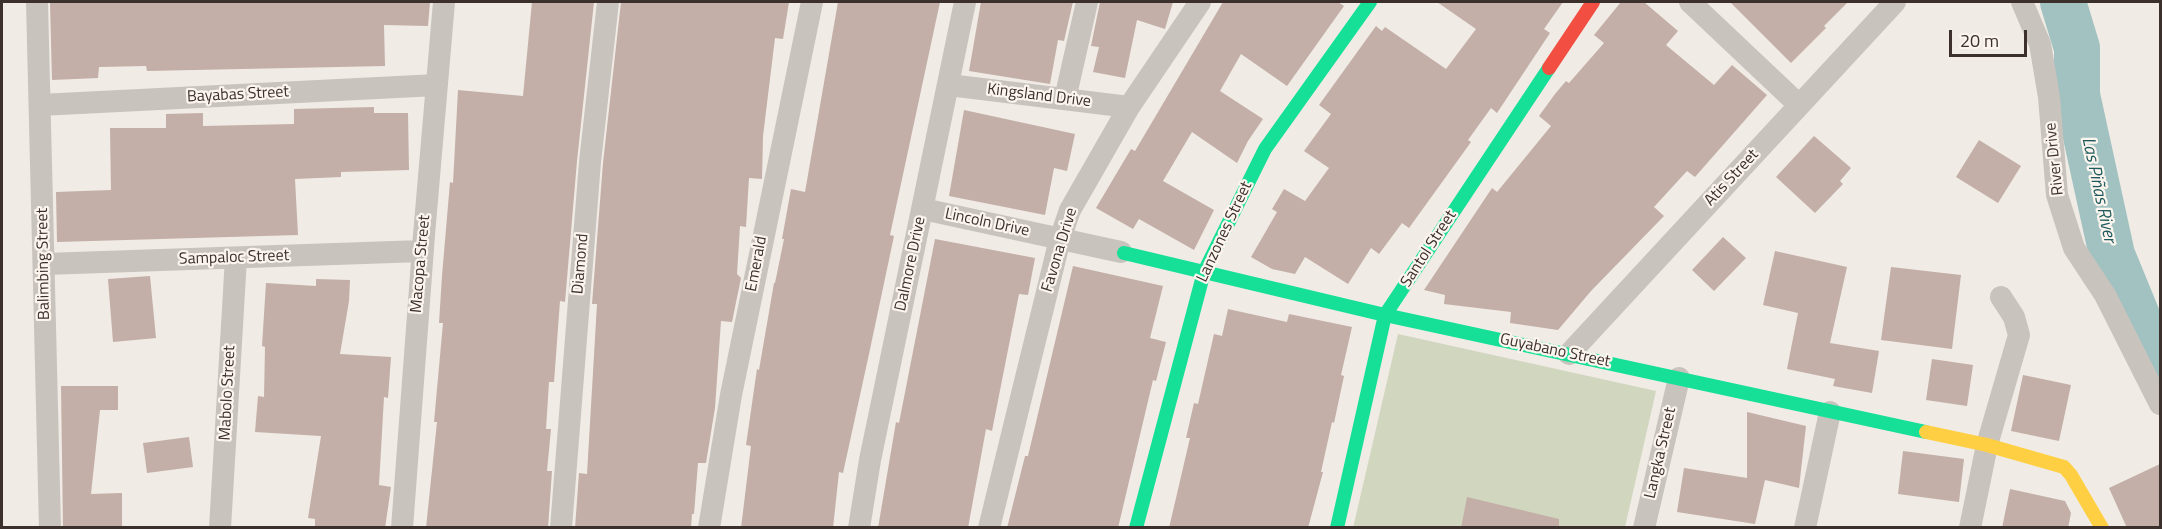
<!DOCTYPE html>
<meta charset="utf-8">
<style>
body{margin:0}
#map{position:relative;width:2162px;height:529px;overflow:hidden;background:#f0ebe5;font-family:"Titillium Web",sans-serif}
canvas{display:block}
.frame{position:absolute;inset:0;border:3px solid #3b302b;pointer-events:none}
.scale{position:absolute;left:1949px;top:30px;width:78px;height:27px;box-sizing:border-box;border:3px solid #3b302b;border-top:0;padding-left:8px;font-size:18px;line-height:21px;white-space:nowrap;color:#3b302b;-webkit-text-stroke:4px #fbf5ee;paint-order:stroke}
</style>
<div id="map">
<canvas width="2162" height="529"></canvas>
<div class="frame"></div>
<div class="scale">20 m</div>
</div>
<script>
const ctx = document.querySelector('canvas').getContext('2d');
ctx.lineJoin = 'round';
function fillPath(path, color) { ctx.fillStyle = color; ctx.fill(path, 'evenodd'); }
const shape = rows => new Path2D(rows.map(r => 'M' + r).join(''));
function stroke(path, color, width, dash) { ctx.strokeStyle = color; ctx.lineWidth = width; ctx.lineCap = dash ? 'butt' : 'round'; ctx.setLineDash(dash || []); ctx.stroke(path); }
function write(font, color, halo, rows, align = 'center') {
  ctx.font = font + ' "Titillium Web",sans-serif'; ctx.lineWidth = 4.5; ctx.setLineDash([]); ctx.textBaseline = 'middle'; ctx.strokeStyle = halo; ctx.fillStyle = color; for (const [text, x, y, turn = 0] of rows) {
    ctx.save(); ctx.translate(x, y); ctx.rotate((+turn || 0) * Math.PI / 180); ctx.textAlign = isNaN(turn) ? turn : align; if (halo) ctx.strokeText(text, 0, 0); ctx.fillText(text, 0, 0); ctx.restore();
  }
}
const green = shape([
 [1398,334,1656,391,1625,527,1353,528]
]);
const river = shape([
 [2063,2,2077,48,2077,95,2112,255,2160,372]
]);
const building = shape([
 [50,2,430,2,428,26,384,25,385,66,147,71,146,66,99,67,98,78,52,80],
 [532,2,594,2,577,161,565,302,560,301,554,382,549,382,546,429,551,429,547,471,552,471,548,528,426,528,437,422,434,422,443,323,439,323,442,276,450,182,453,183,458,90,523,96],
 [621,2,789,2,783,39,775,38,763,136,762,179,749,178,746,227,740,226,737,274,741,278,732,322,721,321,715,408,706,463,698,463,694,514,692,514,691,528,575,528,579,473,587,474,597,304,592,304,603,163],
 [838,2,940,2,890,235,894,236,869,354,843,473,839,472,833,528,741,528,751,446,746,445,757,369,759,370,774,283,775,283,784,239,782,239,791,189,805,192],
 [981,2,1073,2,1064,41,1058,40,1050,84,969,71],
 [1100,2,1173,2,1165,29,1137,20,1125,78,1093,72,1099,47,1091,46],
 [1223,2,1338,2,1344,6,1287,86,1241,54,1220,91,1263,119,1248,141,1237,163,1192,132,1163,181,1214,210,1194,250,1139,219,1133,229,1096,208,1131,149,1135,151],
 [1437,2,1563,2,1544,29,1550,33,1497,113,1491,108,1468,140,1471,142,1409,228,1402,223,1379,254,1371,248,1348,284,1305,257,1295,274,1272,269,1251,257,1277,212,1272,209,1284,189,1305,201,1329,168,1304,151,1331,114,1319,105,1376,26,1382,31,1385,27,1446,69,1476,29],
 [1621,2,1644,2,1678,31,1666,45,1714,85,1732,65,1767,95,1695,177,1687,171,1654,207,1664,216,1591,291,1558,330,1510,323,1511,312,1444,304,1445,295,1424,290,1492,188,1497,192,1551,126,1539,116,1555,94,1566,81,1569,83,1604,43,1594,35],
 [1730,2,1848,2,1824,26,1826,28,1791,63],
 [374,107,374,113,408,113,409,170,341,172,341,177,295,179,298,235,57,242,56,192,111,190,110,128,166,128,166,114,203,113,203,126,294,124,294,109],
 [964,110,1075,134,1067,171,1054,168,1045,215,949,196],
 [1814,136,1851,168,1840,181,1843,184,1815,213,1776,177],
 [1979,140,2021,166,1998,203,1956,177],
 [1723,237,1746,258,1714,291,1692,270],
 [935,239,1035,258,1028,295,1019,294,992,431,986,429,968,528,878,528,896,422,899,423],
 [1775,251,1847,267,1830,343,1879,351,1872,393,1833,386,1835,379,1787,369,1798,313,1763,305],
 [1073,266,1163,286,1150,338,1166,342,1156,381,1153,380,1118,528,1007,528,1025,456,1028,456],
 [1891,267,1961,275,1952,349,1881,340],
 [150,276,156,338,113,342,108,279],
 [316,279,350,280,349,301,340,354,391,357,388,398,384,397,379,485,391,487,385,528,315,528,315,519,308,518,321,436,255,432,258,396,264,397,265,347,262,346,266,283,316,286],
 [1228,309,1287,322,1289,314,1352,327,1341,375,1344,376,1334,423,1332,422,1321,472,1323,472,1308,528,1169,528,1190,438,1186,438,1194,403,1198,404,1214,334,1222,336],
 [1932,359,1973,365,1967,406,1926,400],
 [2023,375,2071,385,2059,441,2011,431],
 [61,386,118,386,118,410,100,410,91,494,122,493,122,528,63,528],
 [1747,412,1806,426,1799,488,1765,480,1755,524,1677,512,1684,468,1747,478],
 [189,437,193,467,147,473,143,443],
 [1903,451,1964,459,1959,502,1898,494],
 [2160,464,2160,528,2127,528,2109,488],
 [2010,489,2065,501,2071,513,2068,528,2002,528],
 [1467,497,1559,519,1559,528,1461,528]
]);
const street = shape([
 [37,2,50,528],
 [1690,2,1799,105],
 [2022,2,2040,44,2049,97,2057,195,2074,248,2105,295,2160,404],
 [949,85,1129,107],
 [1065,99,1087,2],
 [40,105,437,85],
 [923,209,1121,252],
 [45,264,422,251],
 [1569,354,1895,2],
 [220,528,236,258],
 [402,528,424,235,444,2],
 [561,528,590,162,608,2],
 [709,528,731,395,812,2],
 [859,528,870,460,965,2],
 [989,528,1060,239,1070,210,1129,107,1200,2],
 [1644,528,1679,378],
 [1805,528,1830,412],
 [1970,528,1987,445,2019,335,2014,317,2001,297]
]);
const fast = shape([
 [1124,253,1385,315,1926,432],
 [1136,528,1204,272,1265,149,1370,2],
 [1337,528,1385,315,1549,68]
]);
const slow = shape([
 [1926,432,1987,445,2064,467,2071,475,2102,528]
]);
const jam = shape([
 [1549,68,1593,2]
]);
const streetNames = [
 ["Bayabas Street",238,95,-3],
 ["Kingsland Drive",1039,96,7],
 ["River Drive",2055,159,-96],
 ["Atis Street",1732,178,-47],
 ["Lincoln Drive",987,223,12],
 ["Lanzones Street",1225,232,-65],
 ["Santol Street",1429,249,-57],
 ["Favona Drive",1060,250,-73],
 ["Sampaloc Street",234,258,-2],
 ["Balimbing Street",44,264,-91],
 ["Macopa Street",421,264,-85],
 ["Diamond",581,264,-85],
 ["Emerald",757,264,-79],
 ["Dalmore Drive",911,264,-78],
 ["Guyabano Street",1555,351,12],
 ["Mabolo Street",228,393,-87],
 ["Langka Street",1661,453,-77]
];
const waterNames = [
 ["Las Piñas River",2098,190,78]
];
fillPath(green, '#d1d6bf');
stroke(river, '#a1c2c1', 46);
fillPath(building, '#c3afa7');
stroke(street, '#c9c3be', 22);
stroke(fast, '#16e098', 14);
stroke(slow, '#ffcf43', 14);
stroke(jam, '#f24e42', 14);
write('16px', '#3b302b', '#fbf5ee', streetNames);
write('italic 18px', '#1f5a5e', '#fbf5ee', waterNames);
</script>
